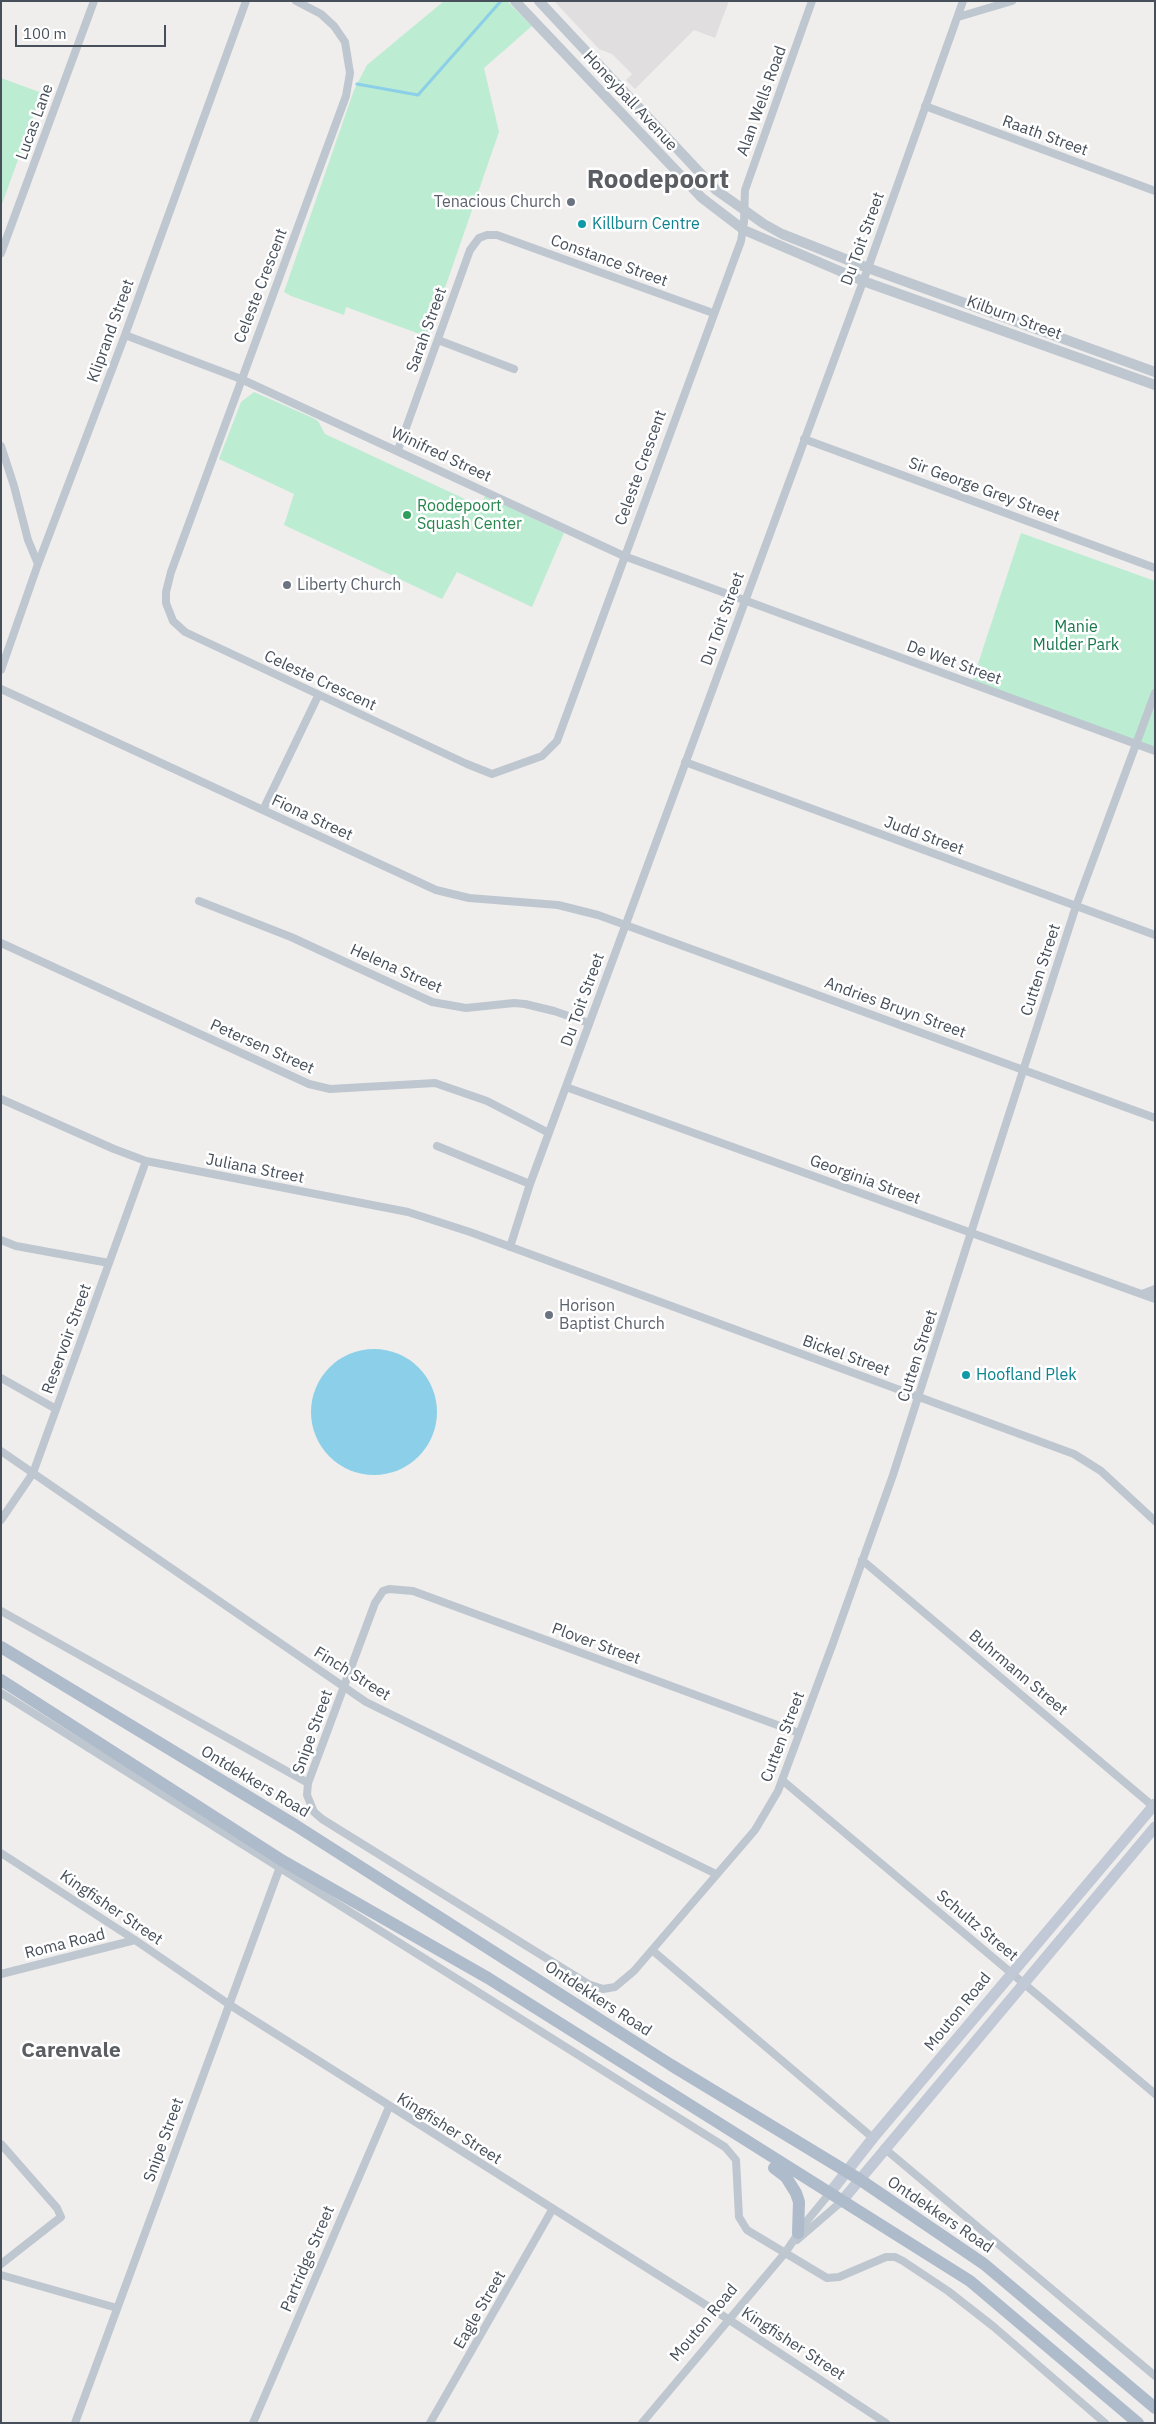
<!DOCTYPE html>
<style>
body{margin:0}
#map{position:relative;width:1156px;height:2424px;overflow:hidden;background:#f0eded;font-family:"IBM Plex Sans",sans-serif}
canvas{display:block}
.frame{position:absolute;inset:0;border:2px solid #464f5a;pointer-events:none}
.scale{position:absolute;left:15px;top:25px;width:151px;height:22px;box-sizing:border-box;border:2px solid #464f5a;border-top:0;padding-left:6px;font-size:15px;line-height:18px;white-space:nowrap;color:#464f5a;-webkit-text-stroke:4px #fff;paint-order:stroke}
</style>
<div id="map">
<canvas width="1156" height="2424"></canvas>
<div class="frame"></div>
<div class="scale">100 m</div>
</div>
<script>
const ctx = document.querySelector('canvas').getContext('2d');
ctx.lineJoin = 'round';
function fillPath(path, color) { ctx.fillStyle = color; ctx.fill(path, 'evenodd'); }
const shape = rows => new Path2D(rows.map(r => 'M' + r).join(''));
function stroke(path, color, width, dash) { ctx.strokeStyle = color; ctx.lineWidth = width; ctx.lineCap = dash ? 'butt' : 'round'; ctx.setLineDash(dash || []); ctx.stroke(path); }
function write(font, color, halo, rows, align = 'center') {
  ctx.font = font + ' "IBM Plex Sans",sans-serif'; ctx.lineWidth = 5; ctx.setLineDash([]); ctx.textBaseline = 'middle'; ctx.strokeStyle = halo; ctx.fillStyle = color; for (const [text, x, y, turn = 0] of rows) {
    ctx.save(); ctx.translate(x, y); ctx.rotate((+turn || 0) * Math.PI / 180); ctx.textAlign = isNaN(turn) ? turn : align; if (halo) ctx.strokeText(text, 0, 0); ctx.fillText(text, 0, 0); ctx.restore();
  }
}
const education = shape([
 [554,1,729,1,715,38,694,30,635,89,626,80,632,74,612,54,599,49]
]);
const green = shape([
 [444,1,507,1,532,26,484,68,499,132,428,337,346,307,344,315,291,296,284,292,354,90,367,65],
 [1,78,42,93,1,207],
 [254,392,313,418,318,421,325,434,480,506,485,496,564,533,532,607,457,572,442,599,284,525,294,494,219,459,241,402],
 [1021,533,1155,581,1155,749,972,682]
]);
const water = shape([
 '311 1412a63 63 0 1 1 126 0a63 63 0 1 1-126 0Z'
]);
const stream = shape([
 [357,84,418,95,501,1]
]);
const minor = shape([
 [296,1,321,14,334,26,345,42,350,73,346,96,171,572,166,592,166,603,173,621,185,632,467,764,492,774,542,756,557,741,741,241,744,222,745,190,812,1],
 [958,17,1012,1],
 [925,106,1155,191],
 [1,253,94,1],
 [125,335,241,379,624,556,1155,751],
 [438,340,514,369],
 [804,439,1155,568],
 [1,446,14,486,28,540,38,564],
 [398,450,470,250,479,238,487,235,497,235,713,313],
 [1,670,38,564,125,335,246,1],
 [1,689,436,890,469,898,558,905,598,915,1155,1118],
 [685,762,1155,935],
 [263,810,318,696],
 [199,901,291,937,432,1002,466,1008,514,1003,525,1004,554,1011,589,1023],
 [1,943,309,1084,330,1089,435,1083,487,1101,549,1133],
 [566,1087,1155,1299],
 [1,1099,114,1149,146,1161,408,1212,470,1232,1074,1454,1101,1471,1155,1521],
 [437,1146,530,1184],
 [1,1240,16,1246,109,1263],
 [510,1247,530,1184,868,268,963,1],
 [1142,1294,1155,1289],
 [1,1378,56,1409],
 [1,1451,366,1702,716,1874],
 [1,1520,33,1473,146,1161],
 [862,1560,1155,1808],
 [1,1611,308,1783],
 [1,1693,725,2147,736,2160,739,2217,747,2230,827,2278,839,2277,886,2257,895,2257,903,2261,948,2291,994,2327,1105,2423],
 [799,1733,413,1591,389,1589,383,1591,375,1603,308,1783,307,1795,314,1812,322,1819,588,1984,603,1989,615,1987,634,1971,755,1830,778,1791,833,1643,893,1475,1076,906,1155,693],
 [782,1780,1155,2094],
 [1,1853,135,1940,230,2005,728,2319,886,2423],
 [652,1950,873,2138],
 [1,1974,135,1940],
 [1,2144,57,2208,61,2217,1,2264],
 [884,2148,1155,2376],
 [797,2240,841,2202],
 [1,2275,117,2308],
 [75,2423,280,1867],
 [253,2423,389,2107],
 [430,2423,552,2210],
 [642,2423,785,2253,806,2222,829,2194]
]);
const tertiary = shape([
 [515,1,702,198,744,230,863,281,1155,385],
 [539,1,716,190,764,224,782,234,868,268,1155,372]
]);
const secondary = shape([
 [829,2194,873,2138,1155,1804],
 [841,2202,1155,1827]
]);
const primary = shape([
 [1,1647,295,1825,671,2065,859,2179,984,2264,1155,2408],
 [1,1680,283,1861,488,1978,970,2281,1138,2423],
 [774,2168,786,2177,796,2193,799,2202,798,2233]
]);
const markers = [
 [571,202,5,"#6b7280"],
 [582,224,5,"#0f9aa8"],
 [407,515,5,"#2e9e5b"],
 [287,585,5,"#6b7280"],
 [549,1315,5,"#6b7280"],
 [966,1375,5,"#0f9aa8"]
];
const streetNames = [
 ["Honeyball Avenue",630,101,47],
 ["Alan Wells Road",762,101,-70],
 ["Lucas Lane",35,122,-70],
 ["Raath Street",1045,136,20],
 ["Du Toit Street",863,239,-70],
 ["Constance Street",609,261,20],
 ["Celeste Crescent",261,286,-69],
 ["Kilburn Street",1014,318,20],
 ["Sarah Street",427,330,-70],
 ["Kliprand Street",111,331,-70],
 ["Winifred Street",441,455,25],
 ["Celeste Crescent",641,468,-70],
 ["Sir George Grey Street",984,490,20],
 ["Du Toit Street",723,619,-70],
 ["De Wet Street",954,663,20],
 ["Celeste Crescent",320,681,25],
 ["Fiona Street",312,818,25],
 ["Judd Street",924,836,20],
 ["Helena Street",396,969,24],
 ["Cutten Street",1041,970,-72],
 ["Du Toit Street",583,1000,-70],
 ["Andries Bruyn Street",895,1008,20],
 ["Petersen Street",262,1047,24],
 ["Juliana Street",255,1169,11],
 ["Georginia Street",865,1180,20],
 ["Reservoir Street",67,1339,-70],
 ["Bickel Street",846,1356,20],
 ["Cutten Street",918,1356,-72],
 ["Plover Street",596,1644,20],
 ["Buhrmann Street",1018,1673,40],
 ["Finch Street",352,1674,32],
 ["Snipe Street",313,1732,-70],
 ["Cutten Street",783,1737,-69],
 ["Ontdekkers Road",255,1782,31],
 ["Kingfisher Street",111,1908,34],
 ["Schultz Street",977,1926,40],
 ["Roma Road",65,1944,-14],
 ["Ontdekkers Road",598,1999,33],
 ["Mouton Road",958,2012,-51],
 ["Kingfisher Street",449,2129,32],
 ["Snipe Street",164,2140,-70],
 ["Ontdekkers Road",940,2215,34],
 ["Partridge Street",308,2259,-67],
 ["Eagle Street",480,2310,-60],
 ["Mouton Road",704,2323,-50],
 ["Kingfisher Street",793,2344,33]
];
const worshipNames = [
 ["Tenacious Church",561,202,"right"],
 ["Liberty Church",297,585],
 ["Horison",559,1306],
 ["Baptist Church",559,1324]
];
const cultureNames = [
 ["Killburn Centre",592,224],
 ["Hoofland Plek",976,1375]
];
const leisureNames = [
 ["Roodepoort",417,506],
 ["Squash Center",417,524]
];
const parkNames = [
 ["Manie",1076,627],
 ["Mulder Park",1076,645]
];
const districtNames = [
 ["Carenvale",71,2051]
];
const townNames = [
 ["Roodepoort",658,180]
];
fillPath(education, '#e1dedf');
fillPath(green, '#bcecd1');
fillPath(water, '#8bd0e8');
stroke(stream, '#8bd0e8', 3);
stroke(minor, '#bec7cf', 8);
stroke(tertiary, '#bec7cf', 10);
stroke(secondary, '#c0c9d5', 11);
stroke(primary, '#aebbcb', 12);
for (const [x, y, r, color] of markers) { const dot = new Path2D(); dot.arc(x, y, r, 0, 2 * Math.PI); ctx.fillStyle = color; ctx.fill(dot); stroke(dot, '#fff', 2); }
write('16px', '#464f5a', '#fff', streetNames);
write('16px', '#5b616d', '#fff', worshipNames, 'left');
write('16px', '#0d838f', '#fff', cultureNames, 'left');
write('16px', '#27864d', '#fff', leisureNames, 'left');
write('16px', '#1a774d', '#fff', parkNames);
write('bold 21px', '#5a5d62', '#fff', districtNames);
write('bold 26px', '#5a5d62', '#fff', townNames);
</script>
